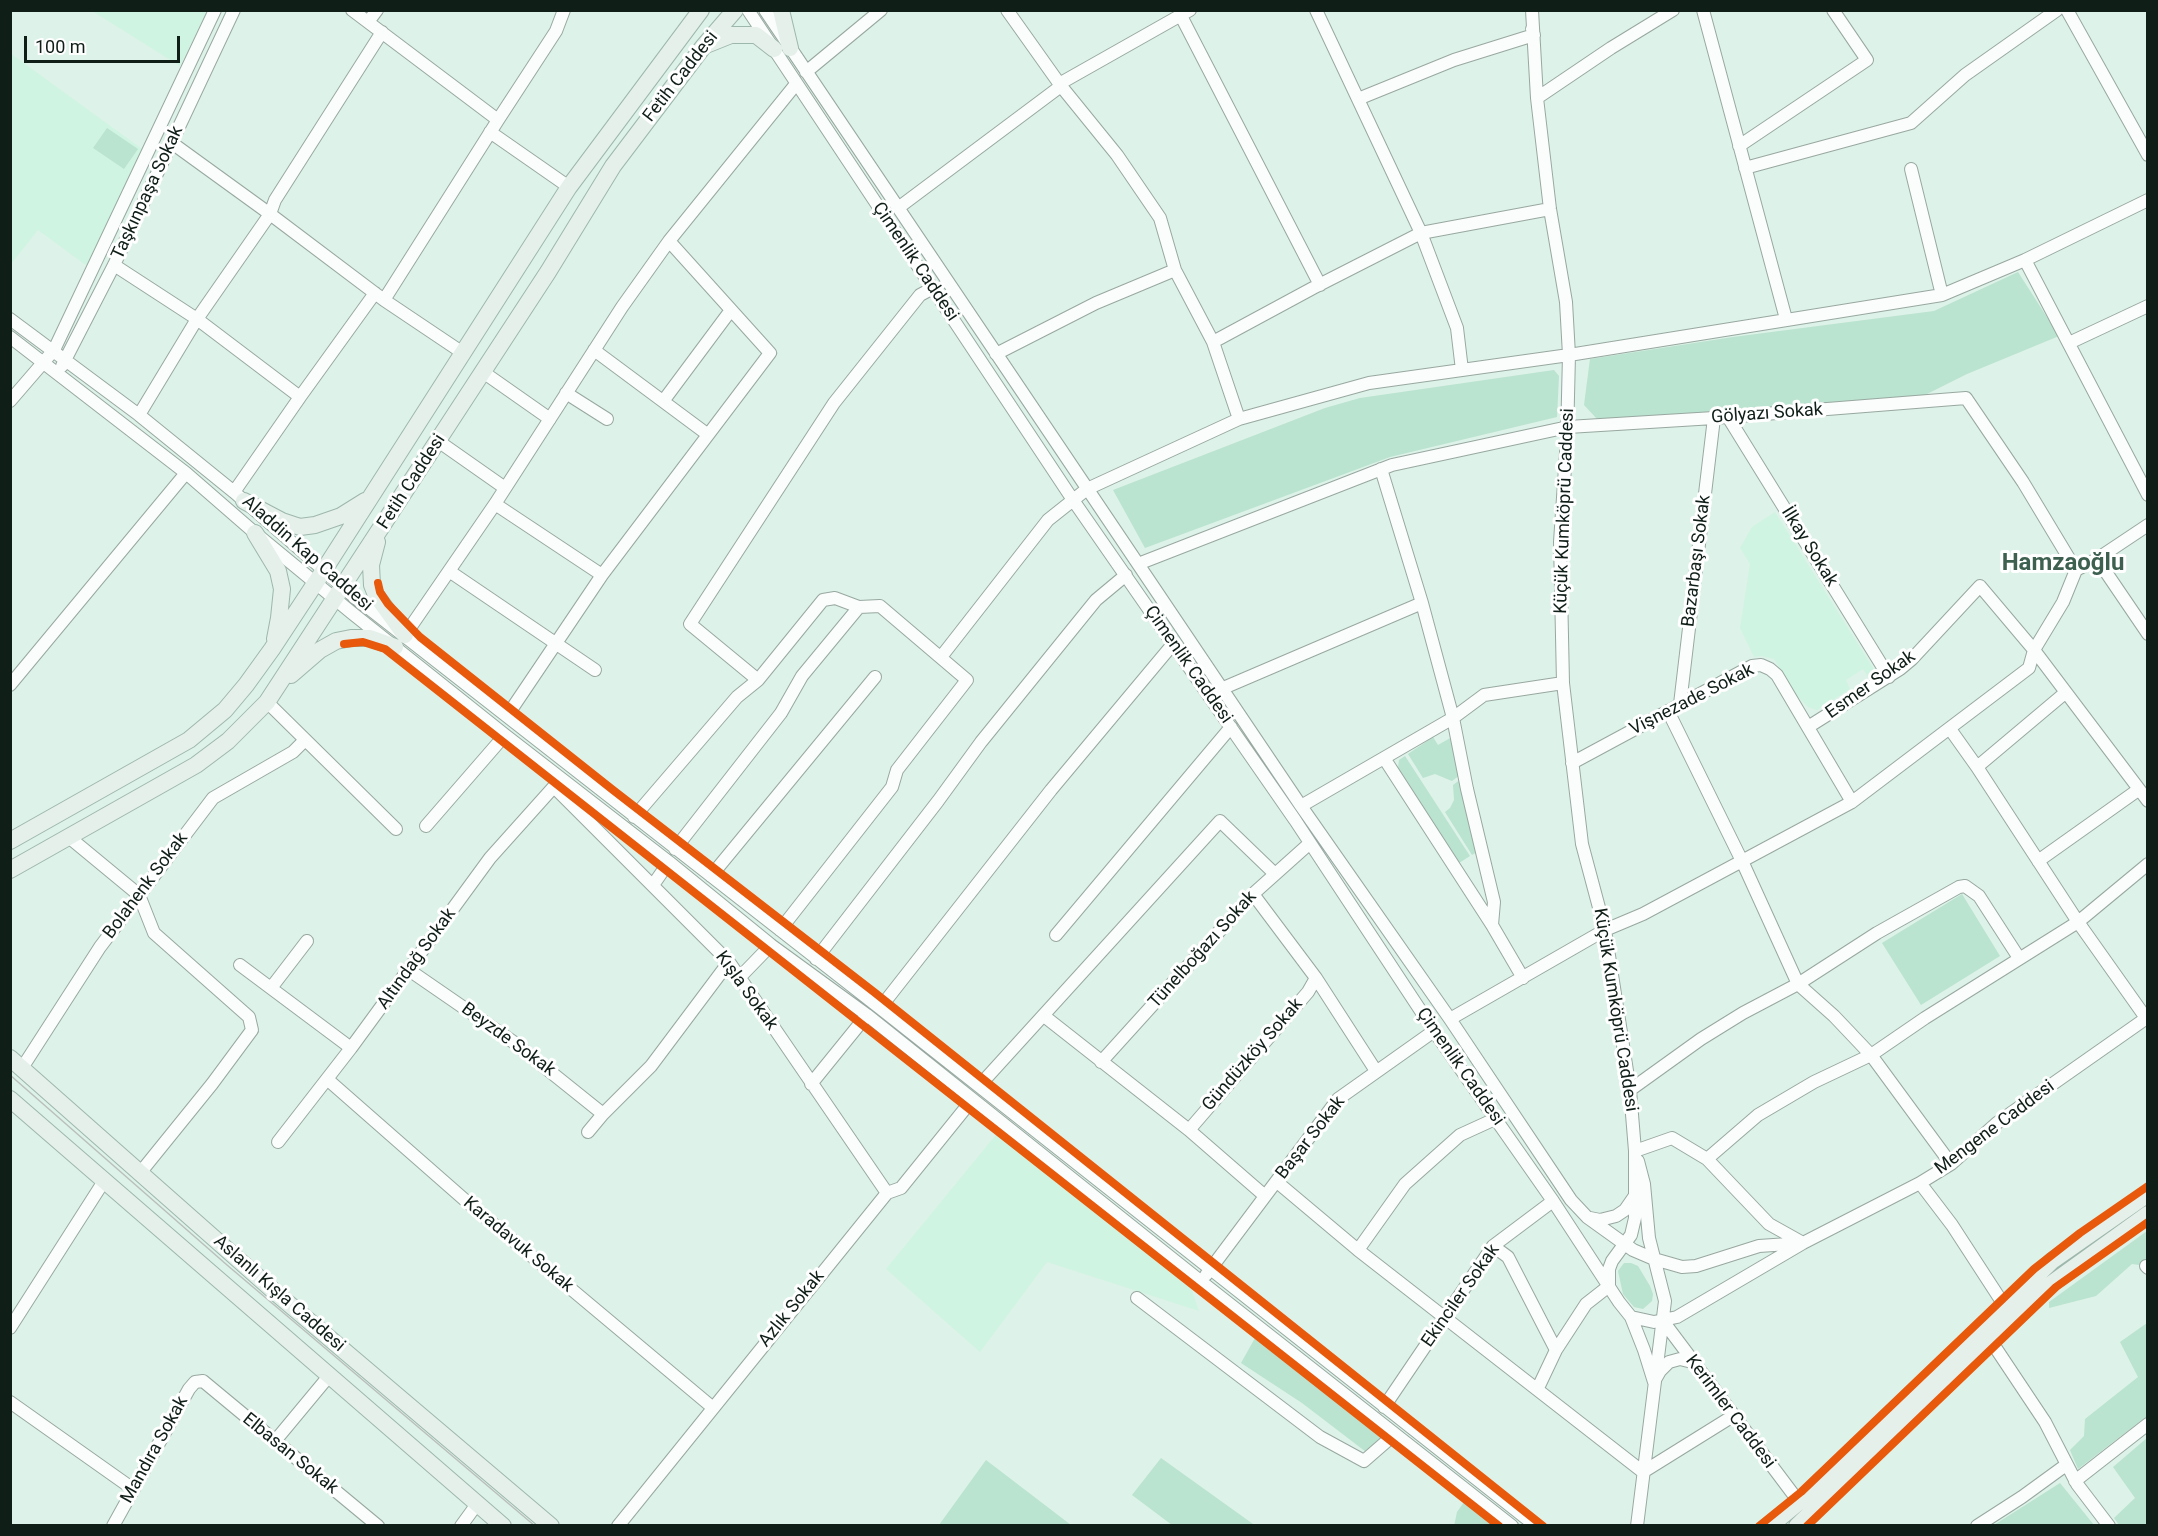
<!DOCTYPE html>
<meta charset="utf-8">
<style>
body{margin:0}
#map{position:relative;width:2158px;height:1536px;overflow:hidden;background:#ddf2e8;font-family:Roboto,sans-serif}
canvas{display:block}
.frame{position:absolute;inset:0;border:12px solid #101e18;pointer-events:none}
.scale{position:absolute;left:24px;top:36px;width:156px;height:27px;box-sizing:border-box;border:3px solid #101e18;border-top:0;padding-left:8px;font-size:18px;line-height:21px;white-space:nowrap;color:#101e18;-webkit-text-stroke:4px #fff;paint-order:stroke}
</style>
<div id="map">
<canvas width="2158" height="1536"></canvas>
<div class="frame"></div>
<div class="scale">100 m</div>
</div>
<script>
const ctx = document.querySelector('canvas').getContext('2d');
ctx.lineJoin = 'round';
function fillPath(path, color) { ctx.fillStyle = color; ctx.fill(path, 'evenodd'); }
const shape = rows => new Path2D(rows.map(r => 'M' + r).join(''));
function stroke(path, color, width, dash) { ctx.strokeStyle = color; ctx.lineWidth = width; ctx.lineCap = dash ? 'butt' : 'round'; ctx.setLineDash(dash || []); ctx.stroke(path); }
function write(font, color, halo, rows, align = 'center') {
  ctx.font = font + ' Roboto,sans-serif'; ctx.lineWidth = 6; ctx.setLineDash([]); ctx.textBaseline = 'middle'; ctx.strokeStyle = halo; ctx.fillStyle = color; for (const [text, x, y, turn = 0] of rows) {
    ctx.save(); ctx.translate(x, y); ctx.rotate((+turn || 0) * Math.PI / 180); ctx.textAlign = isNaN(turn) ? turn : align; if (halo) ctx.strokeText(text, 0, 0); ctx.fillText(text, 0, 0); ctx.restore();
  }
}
const built = shape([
 [92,11,207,11,180,66],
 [10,53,142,149,87,266,38,230,11,264],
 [1775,512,1873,668,1873,674,1869,678,1863,669,1846,680,1850,689,1817,710,1808,707,1796,695,1774,659,1761,656,1754,657,1740,628,1750,564,1740,548,1752,527],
 [999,1131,1189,1282,1199,1311,1047,1262,980,1352,886,1269]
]);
const green = shape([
 [107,128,138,149,124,169,93,148],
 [2018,272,2059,336,1967,374,1923,396,1598,420,1584,405,1590,359,1733,337,1934,311],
 [1554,370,1559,376,1557,417,1390,457,1145,548,1113,490,1325,408,1360,398],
 [1433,737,1438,745,1452,737,1460,775,1452,781,1435,774,1423,778,1408,754],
 [1405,756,1470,856,1459,863,1398,768,1399,760],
 [1461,779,1477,852,1472,855,1445,812,1450,808,1454,800,1453,785],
 [1962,894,2000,956,1921,1005,1882,943],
 [2147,1231,2147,1266,2132,1264,2096,1296,2049,1308,2049,1302],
 [1624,1263,1631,1263,1638,1266,1650,1286,1653,1294,1652,1301,1643,1309,1634,1307,1623,1294,1618,1271],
 [2147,1323,2147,1416,2078,1469,2070,1450,2084,1436,2085,1419,2138,1377,2120,1342],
 [1255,1338,1303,1363,1390,1431,1370,1455,1302,1403,1241,1363],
 [2147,1438,2147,1525,2119,1525,2114,1518,2135,1498,2113,1467],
 [1161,1458,1253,1524,1253,1525,1172,1525,1132,1495],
 [986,1460,1071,1525,939,1525],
 [2060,1483,2094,1525,1994,1525],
 [1467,1498,1500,1525,1454,1526,1457,1512]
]);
const minor = shape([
 [352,10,498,120],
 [748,10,1073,500,1295,820,1434,1031,1553,1201,1619,1302,1631,1317,1644,1350,1654,1382],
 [765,10,1301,806,1450,1019,1571,1200,1587,1217,1633,1250,1654,1259,1682,1267,1696,1266,1759,1246,1803,1243],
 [1007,10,1061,86,1117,155,1160,218,1175,270,1213,342,1239,419],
 [1316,10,1421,233,1457,328,1462,370],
 [1703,10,1786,319],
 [2067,10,2148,155],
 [1181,16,1320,285],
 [368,22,377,10],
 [806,72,881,10],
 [1059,84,1190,10],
 [1537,98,1611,48,1673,10],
 [1358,99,1454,60,1534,35,1532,29],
 [490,132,569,187],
 [172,143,270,214,384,300,463,353],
 [1739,146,1867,60,1833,10],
 [1745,168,1911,123,1965,75,2057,10],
 [1911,169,1942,295],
 [898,208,1061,86],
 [2025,260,2148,495],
 [114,265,197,319,300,397,375,293],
 [384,300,498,120,556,31,564,10],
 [10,319,139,415,234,492,357,599,880,1008,1536,1526],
 [10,337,186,473,255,533,352,613,505,735,669,862,771,945,867,1015,1199,1280,1512,1526],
 [1213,342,1313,288,1421,233,1550,209],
 [2069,343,2148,306],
 [594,350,707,434],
 [996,354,1096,303,1175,270],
 [62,366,114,265,234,10],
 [483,372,550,419],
 [566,393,607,419],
 [664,400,731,310],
 [10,401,54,350,215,10],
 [139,415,197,319,270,214,275,200,382,32],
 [1728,417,1889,677],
 [438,441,505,488],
 [1381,469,1422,603,1453,718,1467,789,1494,902,1492,925,1523,978],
 [234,492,300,397],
 [495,504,602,575],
 [2097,559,2148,634],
 [1138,564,1392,465,1568,427,1714,418,1966,398,2023,482,2076,570,2063,602,2034,650,2029,668,1852,802,1742,861,1798,984,1834,1016,1871,1055,1951,1164],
 [2076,570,2097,559,2148,525],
 [449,571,595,670],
 [405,635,495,504,622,307,669,241,796,84],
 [941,657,1048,520,1087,489,1239,419,1369,383,1569,355,1942,295,2025,260,2148,200],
 [758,680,690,624,834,403,920,295,933,288],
 [10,685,186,473],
 [1221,689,1422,603],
 [267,702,396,829],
 [1680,704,1714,418],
 [507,716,602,575,770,353,669,241],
 [1808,727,1900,669,1912,659,1980,586,2034,650,2148,801],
 [1950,729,1977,767,2078,922,2146,1018],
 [1384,758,1492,925],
 [1572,763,1752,666,1761,665,1770,669,1777,675,1852,802],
 [1977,767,2065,693],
 [554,787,729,962,887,1193],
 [1301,806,1453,718,1484,695,1563,683],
 [634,817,737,697,758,680,823,600,835,598,859,607,880,606,967,680,897,770,892,787,780,930],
 [426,826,505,735],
 [70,838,139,895,154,933,249,1017,252,1030,212,1084,140,1173],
 [675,849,781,713,802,676,859,607],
 [2038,861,2138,790],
 [711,876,875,677],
 [653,885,669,862],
 [1253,894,1316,978,1376,1071],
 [1056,935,1231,727],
 [816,959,938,801,981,742,1096,600,1126,575],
 [240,965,351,1048],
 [409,970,512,1041,603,1114],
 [740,977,771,945],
 [271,988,307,941],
 [880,1008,1051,790,1173,644],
 [1044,1016,1189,1130,1265,1196],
 [1450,1019,1605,930,1643,914,1742,861,1668,711],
 [1101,1062,1253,894,1310,843],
 [22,1068,100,947,213,798,293,752,305,740],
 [327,1079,466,1201,712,1407],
 [811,1084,867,1015],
 [979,1086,1220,821,1275,874],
 [1630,1090,1701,1039,1743,1013,1798,984,1877,933,1959,887,1965,886,1979,896,2019,958],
 [1189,1130,1308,992,1316,978],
 [588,1132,603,1114,651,1066,729,962],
 [278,1142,351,1048,490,858,559,781],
 [1635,1151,1672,1138,1707,1159,1769,1224,1803,1243],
 [1707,1159,1758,1115,1814,1082,1871,1055,1925,1018,2078,922,2148,864],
 [1277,1182,1358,1250,1643,1472,1733,1416],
 [1920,1183,1952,1225,2004,1305],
 [1590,1218,1600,1220,1616,1216,1625,1210,1634,1197],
 [1493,1246,1508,1257,1556,1350,1586,1304,1609,1286,1609,1269,1612,1261,1631,1235,1635,1218,1635,1151,1630,1090,1605,930,1582,844,1563,683,1560,542,1567,438,1569,355,1566,302,1550,209,1537,98,1532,10],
 [1358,1250,1405,1184,1460,1135,1495,1119],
 [2146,1266,2148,1268],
 [1206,1275,1338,1099,1434,1031],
 [1137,1298,1320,1437,1364,1461,1395,1434],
 [1631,1317,1654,1322,1677,1317,1803,1243,1920,1183,1951,1164,1997,1123,2148,1017],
 [1663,1321,1799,1502],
 [10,1328,104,1181],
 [1991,1341,2045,1422,2077,1484,2109,1526],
 [1656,1378,1660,1371,1669,1362,1680,1359,1692,1362],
 [1538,1388,1556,1350],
 [10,1402,133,1489],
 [1384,1407,1493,1246,1553,1201],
 [275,1441,329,1376],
 [2075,1481,2148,1424],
 [113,1526,189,1389,195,1382,203,1381,378,1526],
 [461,1526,477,1504],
 [618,1526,887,1193,901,1188,972,1100],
 [1637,1526,1665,1301,1649,1238,1644,1184,1638,1161],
 [1977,1526,2022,1497,2066,1465]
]);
const major = shape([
 [781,10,790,48],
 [706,45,731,35,756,35,774,49],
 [244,501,282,521,300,527,315,525,341,516,365,501],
 [255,533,278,571,282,589,279,618,275,639],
 [377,542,371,565,372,585,376,595,405,635],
 [291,675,320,650,336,641,351,638,370,638,395,647],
 [10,841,189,740,225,710,246,685,272,649,324,570,569,187,701,10],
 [10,870,196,765,228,741,267,702,548,272,613,166,703,47,735,10],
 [10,1058,276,1293,551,1526],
 [10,1099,503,1526],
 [1770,1526,1799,1502,2052,1261,2148,1194],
 [1797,1526,2044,1289,2148,1214]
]);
const tram = shape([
 [10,1075,227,1265,535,1526]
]);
const cycleway = shape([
 [378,583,380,592,388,604,420,637,613,790,874,992,1543,1526],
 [344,644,363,642,385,649,1499,1526],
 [1759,1526,1801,1492,2034,1269,2080,1233,2148,1186],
 [1807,1526,2056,1287,2148,1222]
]);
const streetNames = [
 ["Fetih Caddesi",681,77,-52],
 ["Taşkınpaşa Sokak",148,193,-65],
 ["Çimenlik Caddesi",915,262,56],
 ["Gölyazı Sokak",1767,414,-4],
 ["Fetih Caddesi",412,482,-57],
 ["Küçük Kumköprü Caddesi",1565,511,-88],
 ["İlkay Sokak",1809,547,58],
 ["Aladdin Kap Caddesi",307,554,41],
 ["Bazarbaşı Sokak",1697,561,-83],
 ["Çimenlik Caddesi",1188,665,55],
 ["Esmer Sokak",1871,685,-35],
 ["Vişnezade Sokak",1692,700,-27],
 ["Bolahenk Sokak",146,886,-53],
 ["Tünelboğazı Sokak",1203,950,-48],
 ["Altındağ Sokak",417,959,-54],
 ["Kışla Sokak",746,991,54],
 ["Küçük Kumköprü Caddesi",1615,1010,81],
 ["Beyzde Sokak",508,1040,36],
 ["Gündüzköy Sokak",1253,1055,-49],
 ["Çimenlik Caddesi",1460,1067,55],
 ["Mengene Caddesi",1995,1128,-37],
 ["Başar Sokak",1311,1138,-52],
 ["Karadavuk Sokak",518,1245,40],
 ["Aslanlı Kışla Caddesi",279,1294,41],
 ["Ekinciler Sokak",1461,1296,-55],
 ["Azlık Sokak",792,1309,-51],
 ["Kerimler Caddesi",1730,1412,53],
 ["Mandıra Sokak",155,1450,-61],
 ["Elbasan Sokak",290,1454,39]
];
const districtNames = [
 ["Hamzaoğlu",2063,564]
];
fillPath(built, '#d0f4e2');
fillPath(green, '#bae3d0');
stroke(minor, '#98a8a0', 14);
stroke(major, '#9eb7ac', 18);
stroke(minor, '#fafdfc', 12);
stroke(major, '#e5f0eb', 16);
stroke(tram, '#babfbd', 1.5);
stroke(cycleway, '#e8590c', 8);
write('18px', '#101e18', '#fff', streetNames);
write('bold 24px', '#3e6050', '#fff', districtNames);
</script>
